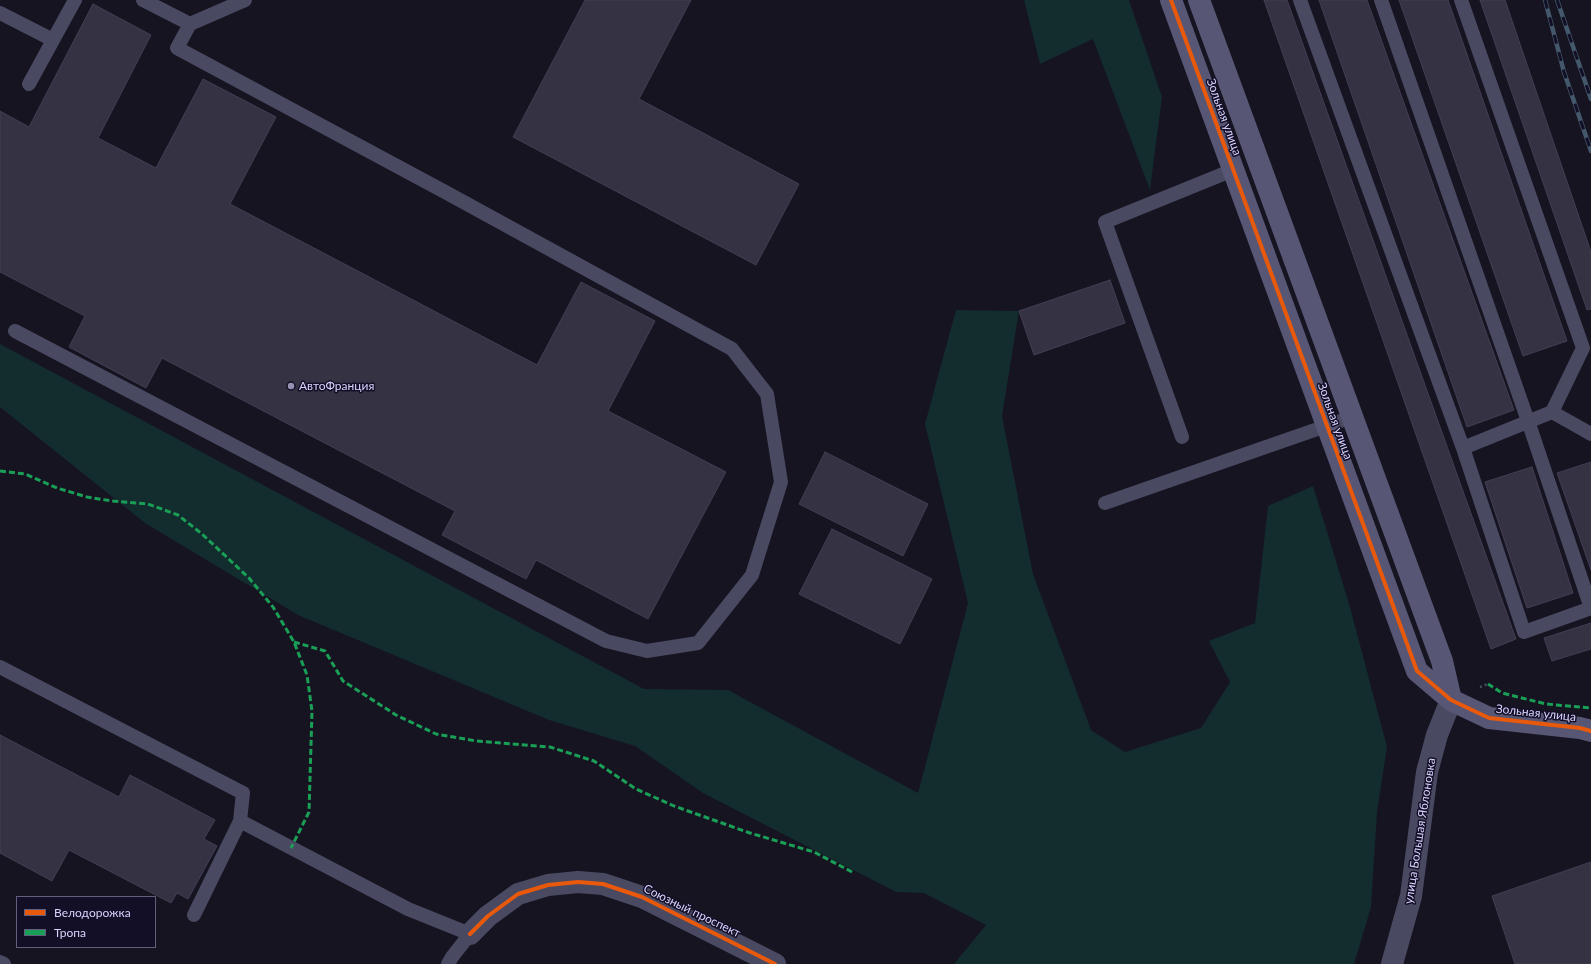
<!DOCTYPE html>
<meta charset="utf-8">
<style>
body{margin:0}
#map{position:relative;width:1591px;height:964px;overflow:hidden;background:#161421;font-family:Lato,sans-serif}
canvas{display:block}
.legend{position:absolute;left:16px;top:896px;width:140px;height:52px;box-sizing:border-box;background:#130f26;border:1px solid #625e7d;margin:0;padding:5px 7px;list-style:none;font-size:12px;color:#d9d4ff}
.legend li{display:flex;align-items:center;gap:8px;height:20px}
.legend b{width:20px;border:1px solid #625e7d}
</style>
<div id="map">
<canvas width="1591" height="964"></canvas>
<ul class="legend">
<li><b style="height:5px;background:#e8590c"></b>Велодорожка</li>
<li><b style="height:5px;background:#1a9f57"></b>Тропа</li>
</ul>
</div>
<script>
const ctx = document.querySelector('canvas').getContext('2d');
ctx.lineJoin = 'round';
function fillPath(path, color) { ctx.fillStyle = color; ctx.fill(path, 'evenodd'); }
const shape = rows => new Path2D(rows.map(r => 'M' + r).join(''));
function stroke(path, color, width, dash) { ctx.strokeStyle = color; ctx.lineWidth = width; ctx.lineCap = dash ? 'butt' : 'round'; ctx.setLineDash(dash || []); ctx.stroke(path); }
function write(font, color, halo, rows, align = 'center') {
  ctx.font = font + ' Lato,sans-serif'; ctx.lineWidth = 3; ctx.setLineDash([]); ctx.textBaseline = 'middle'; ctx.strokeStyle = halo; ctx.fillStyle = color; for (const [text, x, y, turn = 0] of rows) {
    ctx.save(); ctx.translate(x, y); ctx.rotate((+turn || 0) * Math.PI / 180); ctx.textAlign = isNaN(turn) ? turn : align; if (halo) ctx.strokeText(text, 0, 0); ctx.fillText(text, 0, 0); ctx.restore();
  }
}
const green = shape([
 [1024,0,1129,0,1162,97,1150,190,1093,39,1040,64],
 [956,310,1019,311,1002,416,1033,574,1091,730,1125,752,1201,728,1230,682,1209,641,1255,623,1268,506,1313,486,1350,607,1387,747,1377,812,1371,907,1354,964,954,964,986,925,924,893,896,892,703,793,635,746,549,720,298,615,145,523,0,407,0,344,644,689,728,690,918,793,968,603,925,424]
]);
const building = shape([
 [585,0,691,0,639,99,799,184,756,265,513,137,585,0],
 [1264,0,1287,0,1516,639,1491,649,1264,0],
 [1319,0,1367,0,1514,410,1467,427,1319,0],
 [1399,0,1448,0,1567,341,1523,356,1399,0],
 [1480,0,1505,0,1591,252,1591,309,1587,310,1480,0],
 [93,4,151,35,98,138,156,168,203,79,276,117,230,204,537,365,581,282,655,321,608,411,726,472,648,619,536,560,526,579,442,535,455,511,162,358,146,388,69,347,85,316,0,272,0,111,29,127,93,4],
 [1110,280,1125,323,1034,355,1019,311,1110,280],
 [825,452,928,504,903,556,799,504,825,452],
 [1591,462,1591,570,1557,473,1591,462],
 [1532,467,1573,593,1527,608,1485,482,1532,467],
 [832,529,932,579,900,644,799,594,832,529],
 [1591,623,1591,649,1552,661,1544,638,1591,623],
 [0,735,119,797,130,775,215,820,204,839,217,846,188,899,177,893,171,903,69,850,52,881,0,853,0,735],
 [1591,862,1591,964,1515,964,1492,896,1591,862]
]);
const path = shape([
 [1480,687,1488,684]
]);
const lane = shape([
 [143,0,190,24,245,0],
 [1300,0,1463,448,1524,632,1591,608],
 [1381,0,1528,421,1591,608],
 [1461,0,1583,348,1552,412,1463,448],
 [0,13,53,40],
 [29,84,75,0],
 [15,331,606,641,647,651,698,643,752,575,781,482,767,394,732,349,447,193,177,48,190,24],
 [1552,412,1591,434],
 [1182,437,1105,222,1233,170],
 [1105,503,1352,417],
 [0,667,243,793,240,821,194,915],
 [240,821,408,909,470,934,452,957,448,964],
 [0,962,4,964]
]);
const street = shape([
 [470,934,488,916,518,894,548,885,578,882,603,884,642,897,775,964],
 [1392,964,1411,896,1427,772,1437,735,1451,700]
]);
const secondary = shape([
 [1171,0,1417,671,1451,700,1489,718,1580,728,1591,731],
 [1199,0,1442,661,1451,700]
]);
const rail = shape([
 [1545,0,1564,72,1591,151],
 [1557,0,1591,99]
]);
const quiet = shape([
 [0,471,25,474,57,488,87,497,112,501,148,504,178,515,202,534,249,578,273,607,294,642,307,675,312,711,309,812,291,848],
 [294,642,325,651,343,681,396,715,436,734,476,741,550,747,594,761,636,789,674,806,750,833,814,852,854,873],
 [1488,684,1502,693,1546,704,1591,708]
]);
const cycleway = shape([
 [1171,0,1417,671,1451,700,1489,718,1580,728,1591,731],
 [470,934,488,916,518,894,548,885,578,882,603,884,642,897,775,964]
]);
const markers = [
 [291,386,4,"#9591b1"]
];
const streetNames = [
 ["Зольная улица",1224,117,70],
 ["Зольная улица",1335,421,70],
 ["Зольная улица",1536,713,6],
 ["улица Большая Яблоновка",1420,831,-81],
 ["Союзный проспект",692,911,26]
];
const poiNames = [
 ["АвтоФранция",299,386]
];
fillPath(green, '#132c2d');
fillPath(building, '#343243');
stroke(building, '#433f54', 1);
stroke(path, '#44505f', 2.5, [2, 3]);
stroke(lane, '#4a4962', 14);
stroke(street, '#4a4962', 22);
stroke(secondary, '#575674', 22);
stroke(rail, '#43596b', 4.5);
stroke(rail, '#130f26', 3, [9]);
stroke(quiet, '#1a9f57', 3, [6, 3]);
stroke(cycleway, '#e8590c', 4);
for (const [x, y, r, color] of markers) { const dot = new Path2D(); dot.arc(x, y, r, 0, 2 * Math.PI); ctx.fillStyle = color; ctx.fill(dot); stroke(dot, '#130f26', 1.5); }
write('12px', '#d9d4ff', '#130f26', streetNames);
write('12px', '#d9d4ff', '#130f26', poiNames, 'left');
</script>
